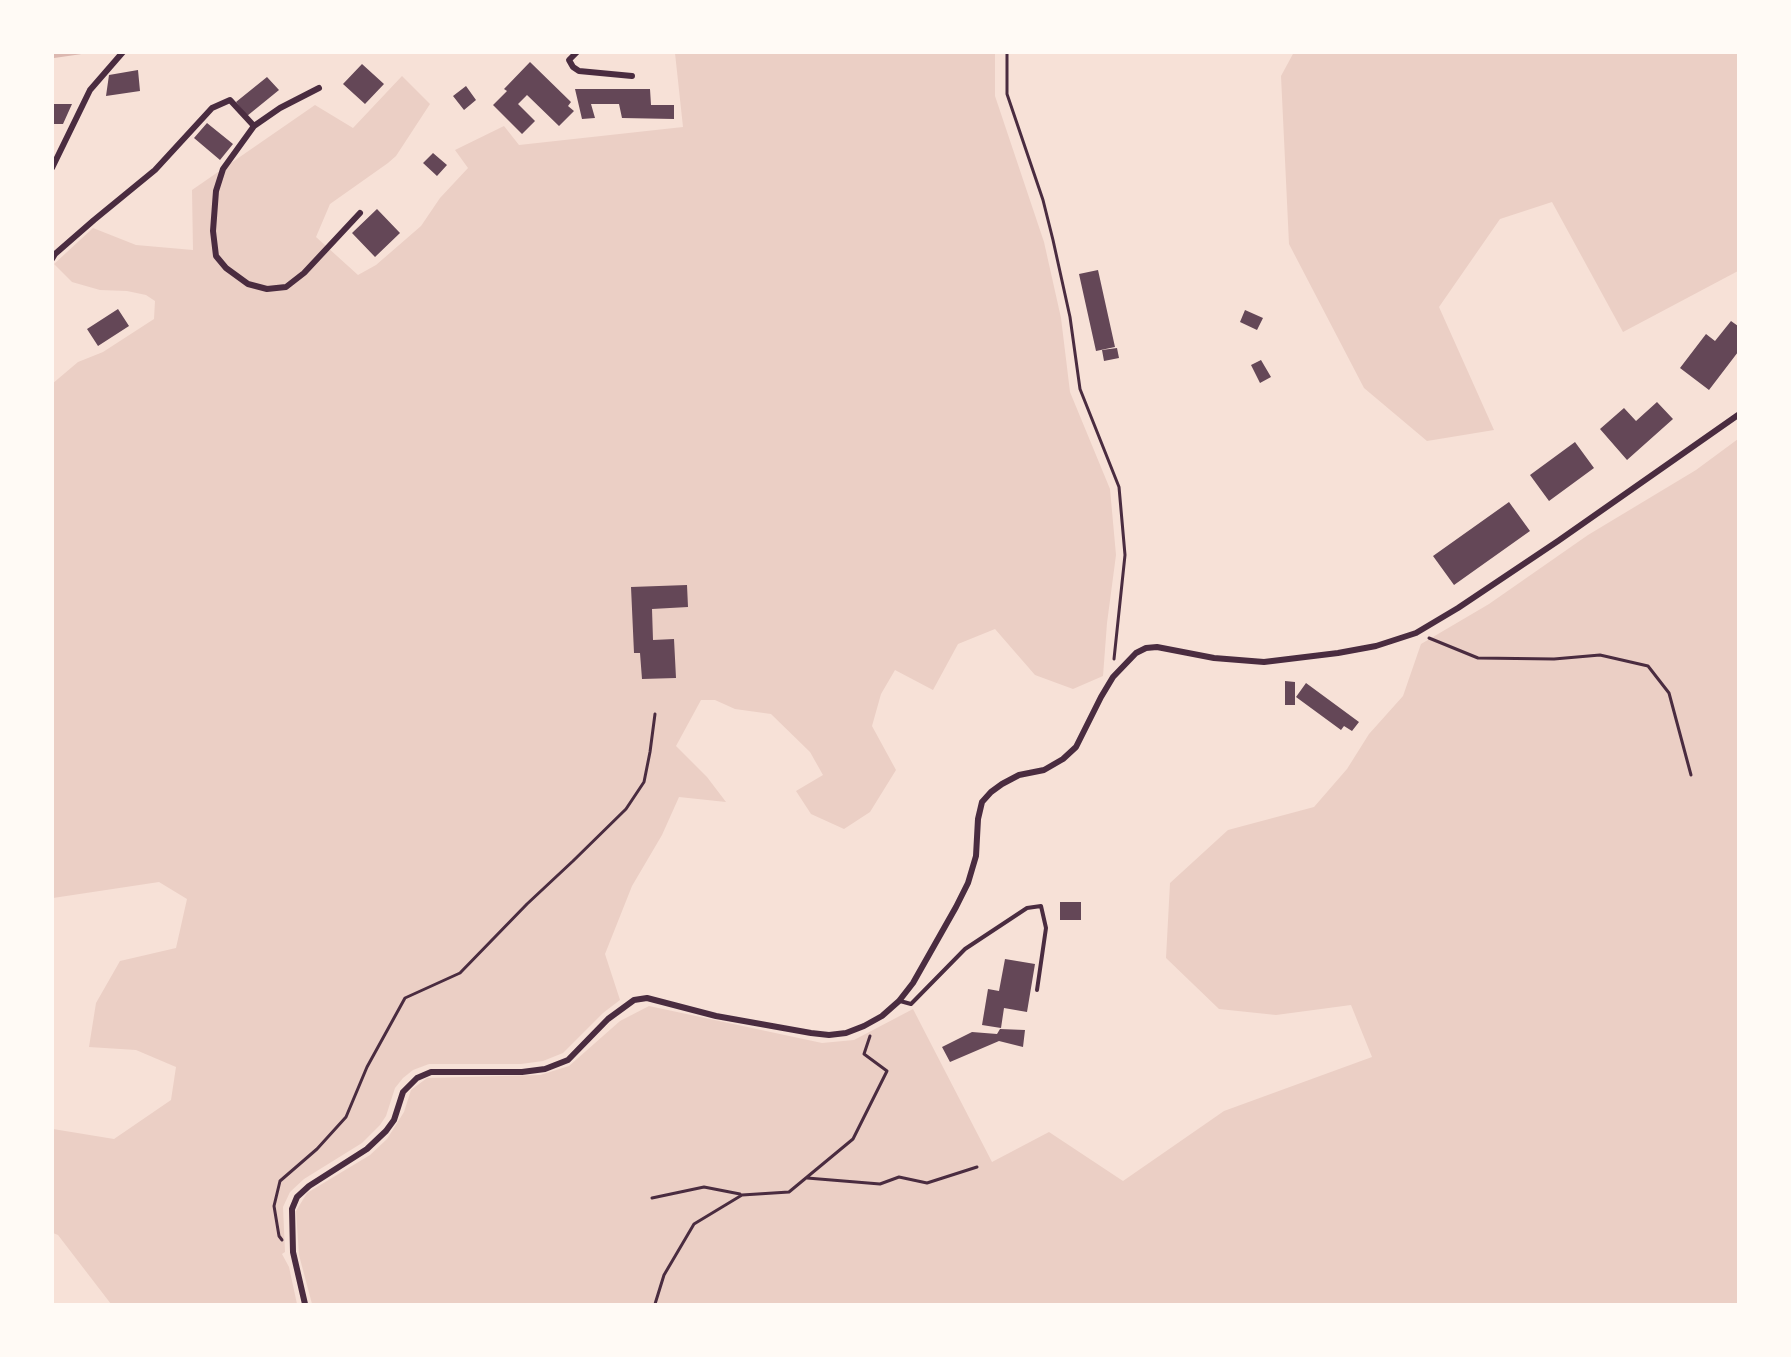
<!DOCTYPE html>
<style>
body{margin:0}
#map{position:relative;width:1791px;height:1357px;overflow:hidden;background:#f7e1d7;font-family:Lato,sans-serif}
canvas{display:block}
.frame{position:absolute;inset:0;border:54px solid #fffaf5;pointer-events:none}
</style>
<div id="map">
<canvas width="1791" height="1357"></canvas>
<div class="frame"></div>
</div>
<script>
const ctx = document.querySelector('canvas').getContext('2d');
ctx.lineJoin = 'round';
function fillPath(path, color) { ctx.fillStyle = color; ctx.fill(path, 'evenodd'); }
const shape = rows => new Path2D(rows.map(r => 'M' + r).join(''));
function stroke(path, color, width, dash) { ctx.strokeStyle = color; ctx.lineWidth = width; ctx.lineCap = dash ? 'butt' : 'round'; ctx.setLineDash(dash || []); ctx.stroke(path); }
const green = shape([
 [1294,52,1738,53,1738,271,1623,332,1552,202,1500,219,1439,307,1494,430,1427,441,1364,388,1289,244,1281,76],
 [675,53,995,53,995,96,1044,242,1061,318,1070,392,1110,489,1116,555,1107,623,1103,676,1073,689,1035,675,995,629,958,644,933,690,895,670,881,694,872,726,896,770,870,812,844,829,811,814,796,791,823,775,810,752,771,714,735,709,715,700,701,700,676,746,707,777,726,802,679,797,662,835,632,886,605,954,620,1000,603,1013,563,1053,543,1061,521,1064,429,1064,413,1070,403,1078,395,1088,386,1116,380,1125,362,1143,304,1179,290,1192,283,1207,285,1252,282,1254,289,1267,297,1304,111,1304,58,1235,53,1233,53,1129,114,1139,171,1100,176,1067,136,1050,89,1047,96,1003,120,961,176,948,187,899,159,882,53,898,52,384,78,362,103,352,154,319,155,301,146,295,127,291,100,290,72,282,54,264,93,228,136,245,193,250,192,190,315,105,353,128,402,76,430,104,396,156,388,163,330,204,316,237,358,275,376,265,421,226,440,198,468,168,455,150,504,126,519,145,683,127],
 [1738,439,1738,1304,312,1304,299,1255,296,1211,307,1193,370,1155,387,1139,404,1112,411,1090,427,1078,540,1075,569,1066,620,1021,649,1006,822,1043,854,1040,913,1009,992,1162,1049,1132,1123,1181,1224,1111,1372,1057,1351,1005,1276,1015,1219,1009,1166,958,1170,883,1228,830,1314,807,1347,769,1369,734,1403,696,1421,644,1489,604,1588,535,1696,470]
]);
const stream = shape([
 [52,56,80,52]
]);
const building = shape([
 [530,62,571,102,568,106,574,111,559,126,527,95,518,104,535,121,522,134,493,105,507,91,504,89],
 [362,64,384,84,365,104,343,84],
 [138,70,140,91,106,96,109,75],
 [267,77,279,90,247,116,236,102],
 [466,86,476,100,464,110,453,96],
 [575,89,650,89,651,105,674,105,674,119,622,118,619,104,591,104,595,118,582,119],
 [52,104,72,104,63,124,52,124],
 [207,123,233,144,220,160,194,138],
 [433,153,447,165,437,176,423,163],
 [377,209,400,233,375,257,352,233],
 [1098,270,1115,347,1096,351,1079,274],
 [118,309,129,326,98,346,87,329],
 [1245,310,1263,318,1257,330,1240,322],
 [1731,321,1738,326,1738,352,1709,390,1680,368,1706,334,1715,341],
 [1117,348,1119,358,1104,361,1102,350],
 [1261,360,1271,377,1260,383,1251,365],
 [1657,402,1673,419,1627,460,1600,429,1624,408,1636,421],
 [1575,442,1594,468,1549,501,1530,475],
 [1509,502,1530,531,1454,585,1433,556],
 [687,585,688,607,652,609,653,640,674,639,676,678,642,679,640,653,634,653,631,587],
 [1285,681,1295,682,1295,705,1285,705],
 [1306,683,1359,722,1352,731,1344,726,1341,730,1296,697],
 [1060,902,1081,902,1081,920,1060,920],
 [1005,959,1035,964,1027,1012,1004,1008,1001,1028,982,1025,988,989,999,991],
 [1000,1029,1025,1030,1023,1047,999,1041,950,1062,942,1047,972,1032,997,1034]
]);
const path = shape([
 [1007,52,1007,94,1043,200,1053,240,1070,317,1080,389,1119,487,1125,555,1114,659],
 [1429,638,1478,658,1554,659,1600,655,1648,666,1669,693,1691,775],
 [807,1178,880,1184,899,1177,927,1183,977,1167],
 [652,1198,704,1187,740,1194],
 [282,1240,279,1236,274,1206,280,1181,317,1149,346,1117,367,1067,405,998,460,973,527,904,573,861,626,809,644,782,650,752,655,714],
 [655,1304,664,1275,694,1224,742,1195,789,1192,853,1139,887,1071,864,1054,870,1036]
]);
const service = shape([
 [900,1001,911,1004,965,949,1027,908,1041,906,1046,928,1037,990]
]);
const minor = shape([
 [577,52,569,60,573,67,579,71,632,76],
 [254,126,280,108,319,88],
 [52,168,90,90,123,52],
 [52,259,55,254,94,220,155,170,212,108,230,100,254,126,223,169,216,191,213,231,216,256,226,268,248,284,267,289,286,287,304,273,360,213],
 [305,1304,293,1252,292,1209,297,1197,309,1186,367,1149,386,1131,394,1120,403,1092,417,1078,431,1072,522,1072,545,1069,568,1060,608,1019,634,1000,647,998,716,1016,811,1033,829,1035,846,1033,864,1026,882,1016,899,1001,913,983,956,907,968,883,976,856,978,819,982,802,991,792,1002,784,1019,775,1044,770,1063,759,1076,747,1101,697,1113,677,1136,653,1146,648,1157,647,1214,658,1264,662,1338,653,1376,646,1416,633,1458,608,1558,541,1738,415]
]);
fillPath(green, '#ebcfc5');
stroke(stream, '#dcb8b0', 4.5);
fillPath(building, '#644757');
stroke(path, '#4a2c40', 3);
stroke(service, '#4a2c40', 4);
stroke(minor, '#4a2c40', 6);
</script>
